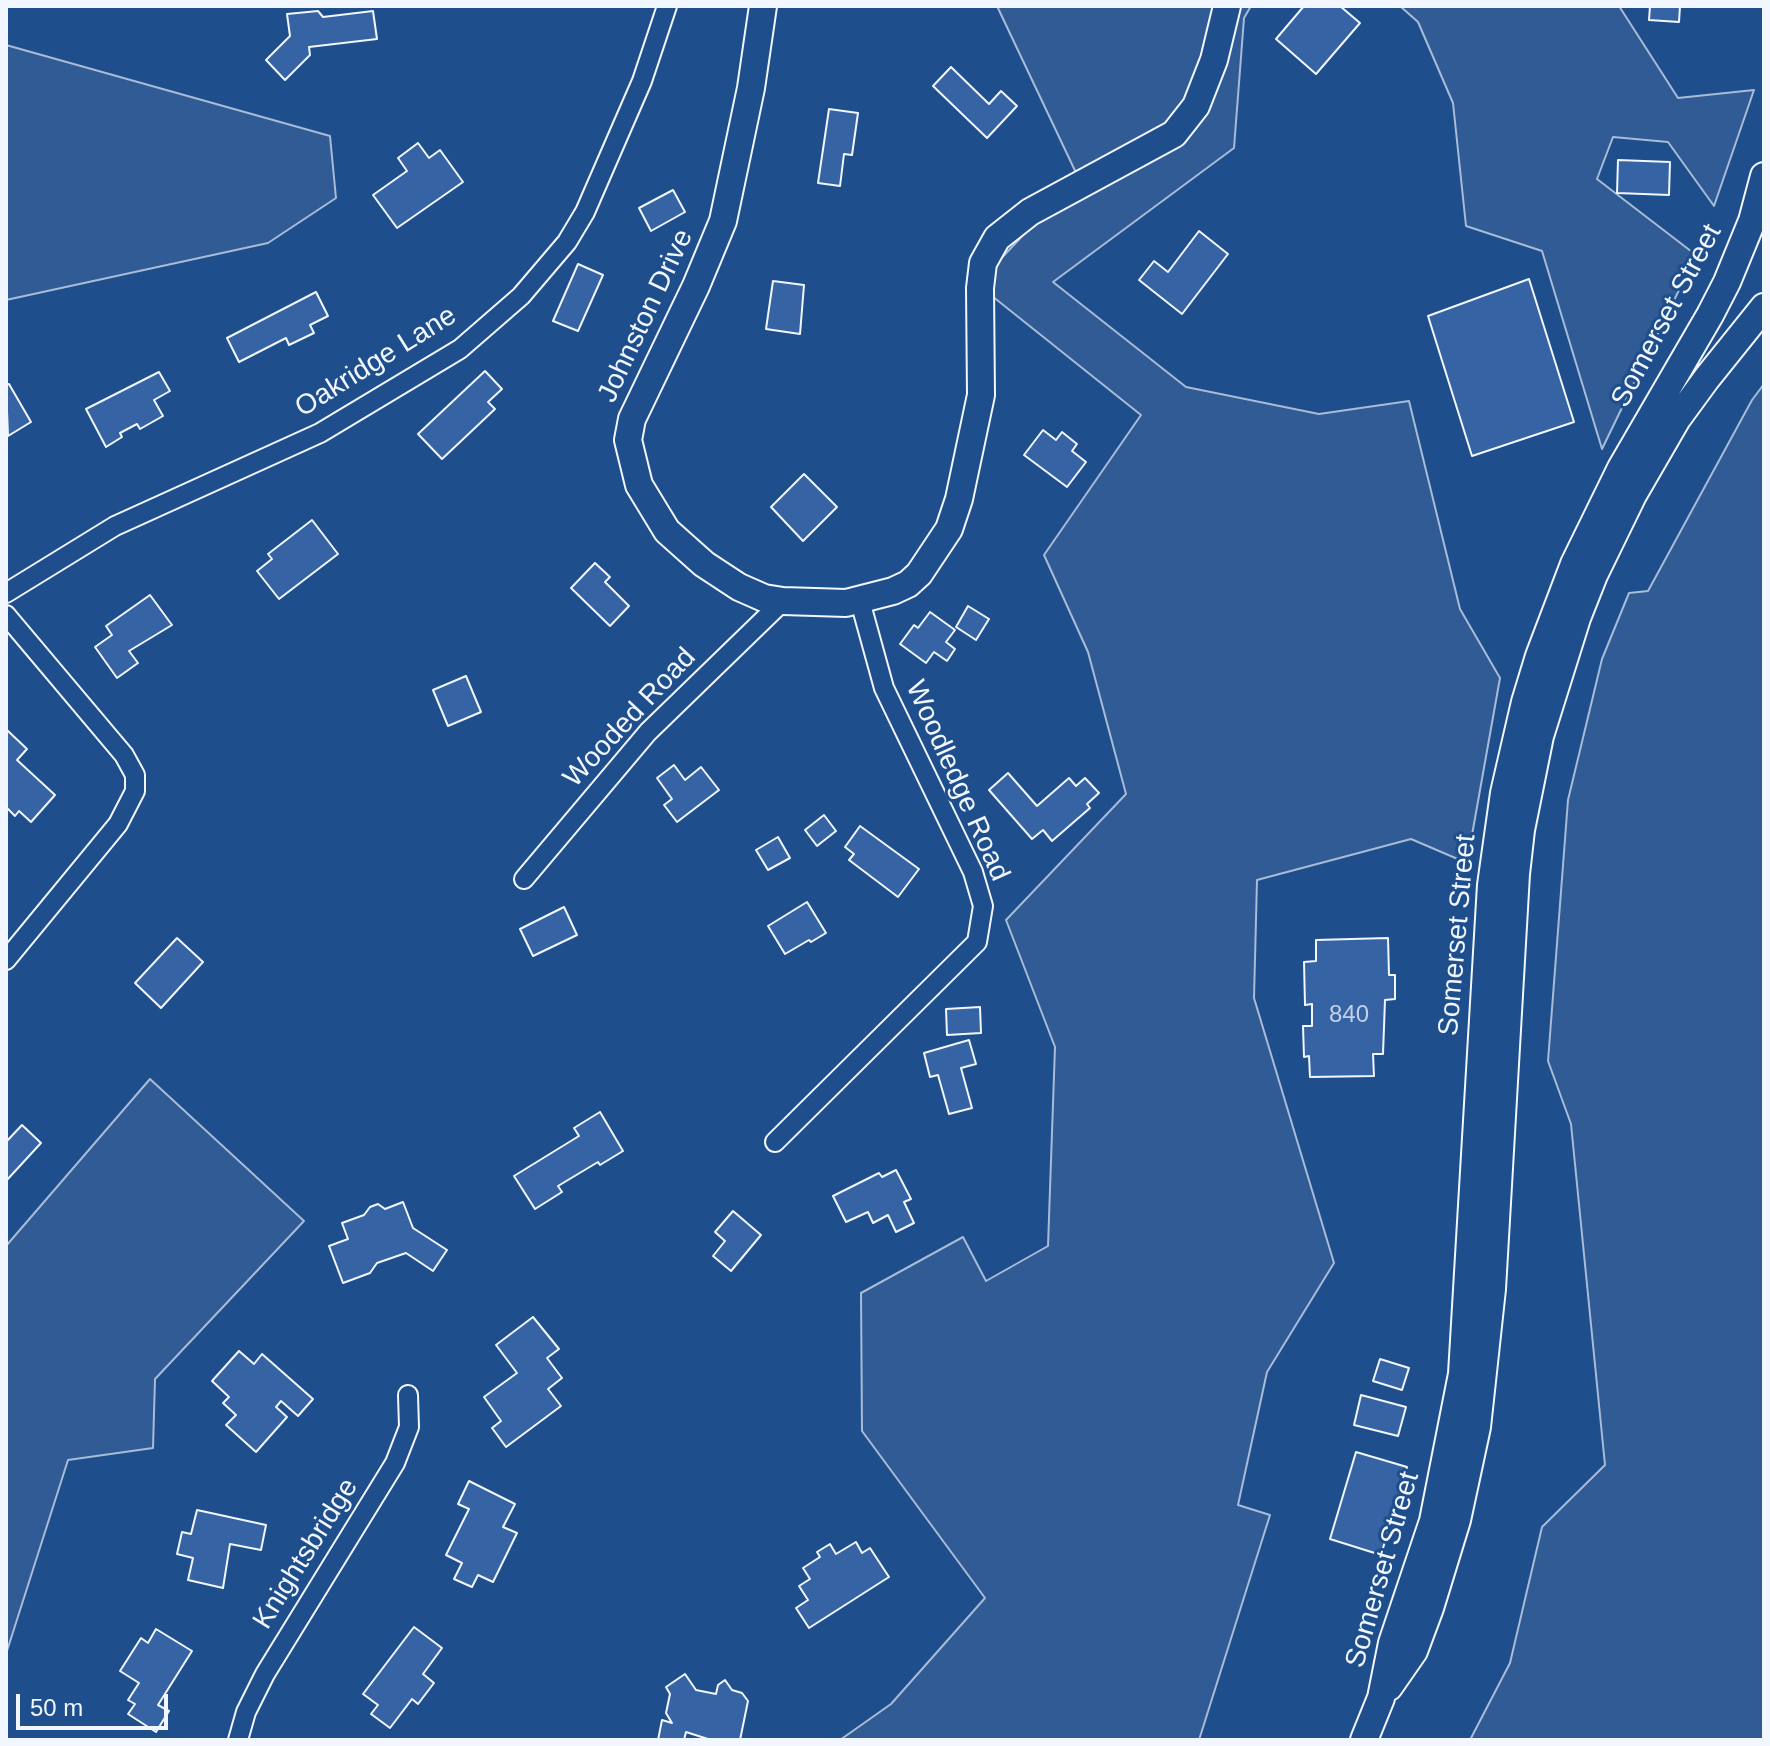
<!DOCTYPE html>
<style>
body{margin:0}
#map{position:relative;width:1770px;height:1746px;overflow:hidden;background:#1f4e8c;font-family:Arial,sans-serif}
canvas{display:block}
.frame{position:absolute;inset:0;border:8px solid #f2f6ff;pointer-events:none}
.scale{position:absolute;left:16px;top:1694px;width:152px;height:36px;box-sizing:border-box;border:4px solid #f2f6ff;border-top:0;padding-left:10px;font-size:24px;line-height:28px;white-space:nowrap;color:#f2f6ff;-webkit-text-stroke:6px #1f4e8c;paint-order:stroke}
</style>
<div id="map">
<canvas width="1770" height="1746"></canvas>
<div class="frame"></div>
<div class="scale">50 m</div>
</div>
<script>
const ctx = document.querySelector('canvas').getContext('2d');
ctx.lineJoin = 'round';
function fillPath(path, color) { ctx.fillStyle = color; ctx.fill(path, 'evenodd'); }
const shape = rows => new Path2D(rows.map(r => 'M' + r).join(''));
function stroke(path, color, width, dash) { ctx.strokeStyle = color; ctx.lineWidth = width; ctx.lineCap = dash ? 'butt' : 'round'; ctx.setLineDash(dash || []); ctx.stroke(path); }
function write(font, color, halo, rows, align = 'center') {
  ctx.font = font + ' Arial,sans-serif'; ctx.lineWidth = 6; ctx.setLineDash([]); ctx.textBaseline = 'middle'; ctx.strokeStyle = halo; ctx.fillStyle = color; for (const [text, x, y, turn = 0] of rows) {
    ctx.save(); ctx.translate(x, y); ctx.rotate((+turn || 0) * Math.PI / 180); ctx.textAlign = isNaN(turn) ? turn : align; if (halo) ctx.strokeText(text, 0, 0); ctx.fillText(text, 0, 0); ctx.restore();
  }
}
const built = shape([
 [997,6,1251,6,1244,18,1234,148,1053,282,1186,387,1319,414,1409,401,1460,609,1500,678,1467,863,1411,839,1257,880,1254,998,1334,1263,1267,1372,1238,1505,1270,1515,1199,1740,840,1740,891,1704,985,1598,862,1431,861,1293,963,1237,986,1281,1048,1246,1055,1047,1006,920,1126,794,1088,652,1044,555,1141,415,977,284,1078,177,997,6],
 [1400,6,1619,6,1678,98,1754,90,1714,206,1668,142,1613,137,1597,179,1696,255,1602,449,1542,251,1466,226,1453,103,1418,22,1400,6],
 [6,45,330,136,336,198,268,243,6,300,6,45],
 [1764,384,1764,1740,1470,1740,1510,1663,1542,1527,1605,1465,1571,1124,1548,1061,1568,800,1602,659,1629,593,1648,591,1752,400,1764,384],
 [150,1079,304,1221,155,1379,153,1448,68,1460,6,1654,6,1246,150,1079]
]);
const building = shape([
 [1304,6,1340,6,1360,23,1316,74,1276,39,1304,6],
 [1650,6,1680,6,1679,22,1649,20,1650,6],
 [318,11,323,17,373,11,377,39,309,47,310,55,285,80,266,60,290,36,287,14,318,11],
 [951,67,989,104,1001,91,1017,106,987,138,933,86,951,67],
 [829,109,858,113,852,155,844,154,840,186,818,183,829,109],
 [418,143,429,158,440,150,463,182,397,228,373,195,407,171,398,158,418,143],
 [1618,160,1670,162,1669,195,1617,193,1618,160],
 [673,190,685,212,651,231,639,208,673,190],
 [1199,231,1228,254,1182,314,1139,280,1154,261,1168,272,1199,231],
 [578,264,603,275,578,331,553,321,578,264],
 [1529,279,1574,422,1472,456,1428,316,1529,279],
 [773,281,804,285,800,334,766,329,773,281],
 [316,292,328,316,310,325,314,333,289,345,286,338,239,362,227,338,316,292],
 [485,371,502,389,488,402,495,409,442,459,418,434,485,371],
 [159,372,170,391,154,400,163,416,140,429,137,424,120,433,122,437,106,447,86,409,159,372],
 [9,384,31,422,8,436,6,385,9,384],
 [1043,430,1056,440,1062,432,1077,444,1072,451,1086,462,1067,487,1024,455,1043,430],
 [804,474,837,507,803,541,771,507,804,474],
 [312,520,338,554,279,599,257,571,272,559,268,554,312,520],
 [595,563,610,577,605,582,629,606,610,626,571,588,595,563],
 [150,595,172,625,129,651,138,663,117,678,95,647,112,635,106,626,150,595],
 [968,606,989,619,976,640,956,627,968,606],
 [930,612,955,630,946,642,955,649,947,661,934,652,926,663,900,644,914,625,918,628,930,612],
 [466,676,481,712,448,726,433,690,466,676],
 [8,731,27,749,17,760,55,795,31,822,19,811,15,816,6,807,6,733,8,731],
 [674,765,685,780,701,767,719,790,677,822,664,805,672,799,657,778,674,765],
 [1008,773,1037,806,1069,778,1076,786,1085,778,1099,793,1087,804,1090,808,1052,841,1043,830,1032,839,989,790,1008,773],
 [824,815,836,831,817,846,805,830,824,815],
 [860,826,919,869,898,897,849,860,854,854,845,847,860,826],
 [778,837,790,858,768,870,756,850,778,837],
 [807,902,826,933,811,942,809,940,785,954,768,926,807,902],
 [564,907,577,935,533,956,520,929,564,907],
 [177,938,203,962,161,1008,135,983,177,938],
 [1388,938,1389,975,1395,975,1395,999,1385,1000,1383,1054,1373,1054,1374,1076,1310,1077,1309,1056,1304,1057,1303,1026,1312,1026,1312,1004,1305,1005,1304,962,1316,961,1316,940,1388,938],
 [980,1007,981,1033,947,1035,946,1009,980,1007],
 [969,1040,976,1064,961,1068,972,1108,949,1114,938,1075,930,1077,924,1053,969,1040],
 [600,1112,623,1151,600,1165,598,1162,558,1186,562,1192,535,1209,514,1176,579,1136,574,1128,600,1112],
 [22,1125,41,1143,6,1181,6,1142,22,1125],
 [896,1170,911,1199,904,1202,914,1223,896,1232,888,1215,873,1223,868,1212,846,1222,833,1196,879,1173,882,1177,896,1170],
 [403,1202,413,1228,447,1250,433,1271,406,1253,377,1263,370,1273,343,1283,329,1246,348,1239,342,1223,364,1215,370,1207,378,1204,385,1209,403,1202],
 [733,1211,761,1235,731,1271,713,1256,725,1241,715,1232,733,1211],
 [533,1317,559,1349,547,1358,562,1378,548,1389,561,1406,506,1447,492,1428,501,1421,484,1397,517,1373,496,1345,533,1317],
 [239,1351,254,1364,262,1354,313,1399,298,1416,281,1401,276,1407,287,1417,256,1452,226,1425,236,1415,223,1403,229,1397,212,1381,239,1351],
 [1380,1359,1409,1368,1402,1390,1373,1381,1380,1359],
 [1361,1395,1406,1407,1398,1436,1354,1425,1361,1395],
 [1356,1452,1407,1467,1381,1555,1330,1539,1356,1452],
 [469,1481,515,1504,503,1527,517,1533,493,1582,478,1575,472,1587,454,1579,462,1563,446,1555,469,1509,458,1504,469,1481],
 [197,1510,266,1525,261,1550,230,1544,223,1588,188,1580,193,1558,177,1554,182,1532,191,1534,197,1510],
 [856,1542,862,1553,870,1548,889,1577,809,1628,796,1608,808,1600,799,1586,810,1579,803,1568,820,1557,817,1552,830,1544,836,1554,856,1542],
 [414,1627,442,1648,423,1674,434,1683,418,1704,412,1699,390,1728,371,1714,378,1705,363,1694,414,1627],
 [156,1629,192,1651,158,1705,169,1711,156,1732,128,1714,135,1704,128,1700,139,1683,120,1671,141,1638,148,1643,156,1629],
 [685,1674,696,1690,716,1694,718,1685,725,1680,732,1690,742,1693,748,1701,740,1740,711,1740,686,1732,684,1740,658,1740,662,1720,672,1723,666,1713,670,1694,666,1687,685,1674]
]);
const street = shape([
 [6,593,115,526,320,433,460,349,521,296,567,242,585,212,642,81,667,6],
 [6,615,124,755,135,775,135,791,118,824,6,960],
 [524,879,648,732,783,601],
 [775,1142,977,942,983,906,973,872,884,688,860,601],
 [238,1740,246,1712,265,1674,395,1463,409,1427,408,1395]
]);
const secondary = shape([
 [763,6,751,88,723,221,696,286,632,419,628,440,639,485,667,531,704,564,739,587,764,598,783,601,846,603,893,591,908,584,919,574,949,529,959,499,981,395,980,288,983,263,997,238,1030,212,1174,134,1196,106,1214,60,1227,6],
 [1389,1687,1414,1651,1430,1608,1457,1520,1477,1427,1492,1289,1516,874,1521,830,1540,736,1577,618,1594,575,1633,495,1677,419,1707,378,1764,307],
 [1364,1740,1381,1698,1392,1643,1433,1521,1462,1374,1491,885,1504,793,1525,702,1539,656,1574,564,1621,468,1710,315,1727,282,1752,221,1764,176]
]);
const numberNames = [
 ["840",1349,1015]
];
const streetNames = [
 ["Johnston Drive",646,316,-65],
 ["Somerset Street",1667,316,-62],
 ["Oakridge Lane",376,362,-32],
 ["Wooded Road",630,718,-47],
 ["Woodledge Road",957,781,66],
 ["Somerset Street",1458,935,-85],
 ["Knightsbridge",306,1554,-58],
 ["Somerset Street",1383,1570,-74]
];
fillPath(built, '#305b95');
stroke(built, '#a8bbd7', 2);
fillPath(building, '#3563a3');
stroke(building, '#f2f6ff', 2);
stroke(street, '#f2f6ff', 22);
stroke(secondary, '#f2f6ff', 30);
stroke(street, '#1f4e8c', 18);
stroke(secondary, '#1f4e8c', 26);
write('24px', '#c3d1e8', null, numberNames);
write('28px', '#f2f6ff', '#1f4e8c', streetNames);
</script>
